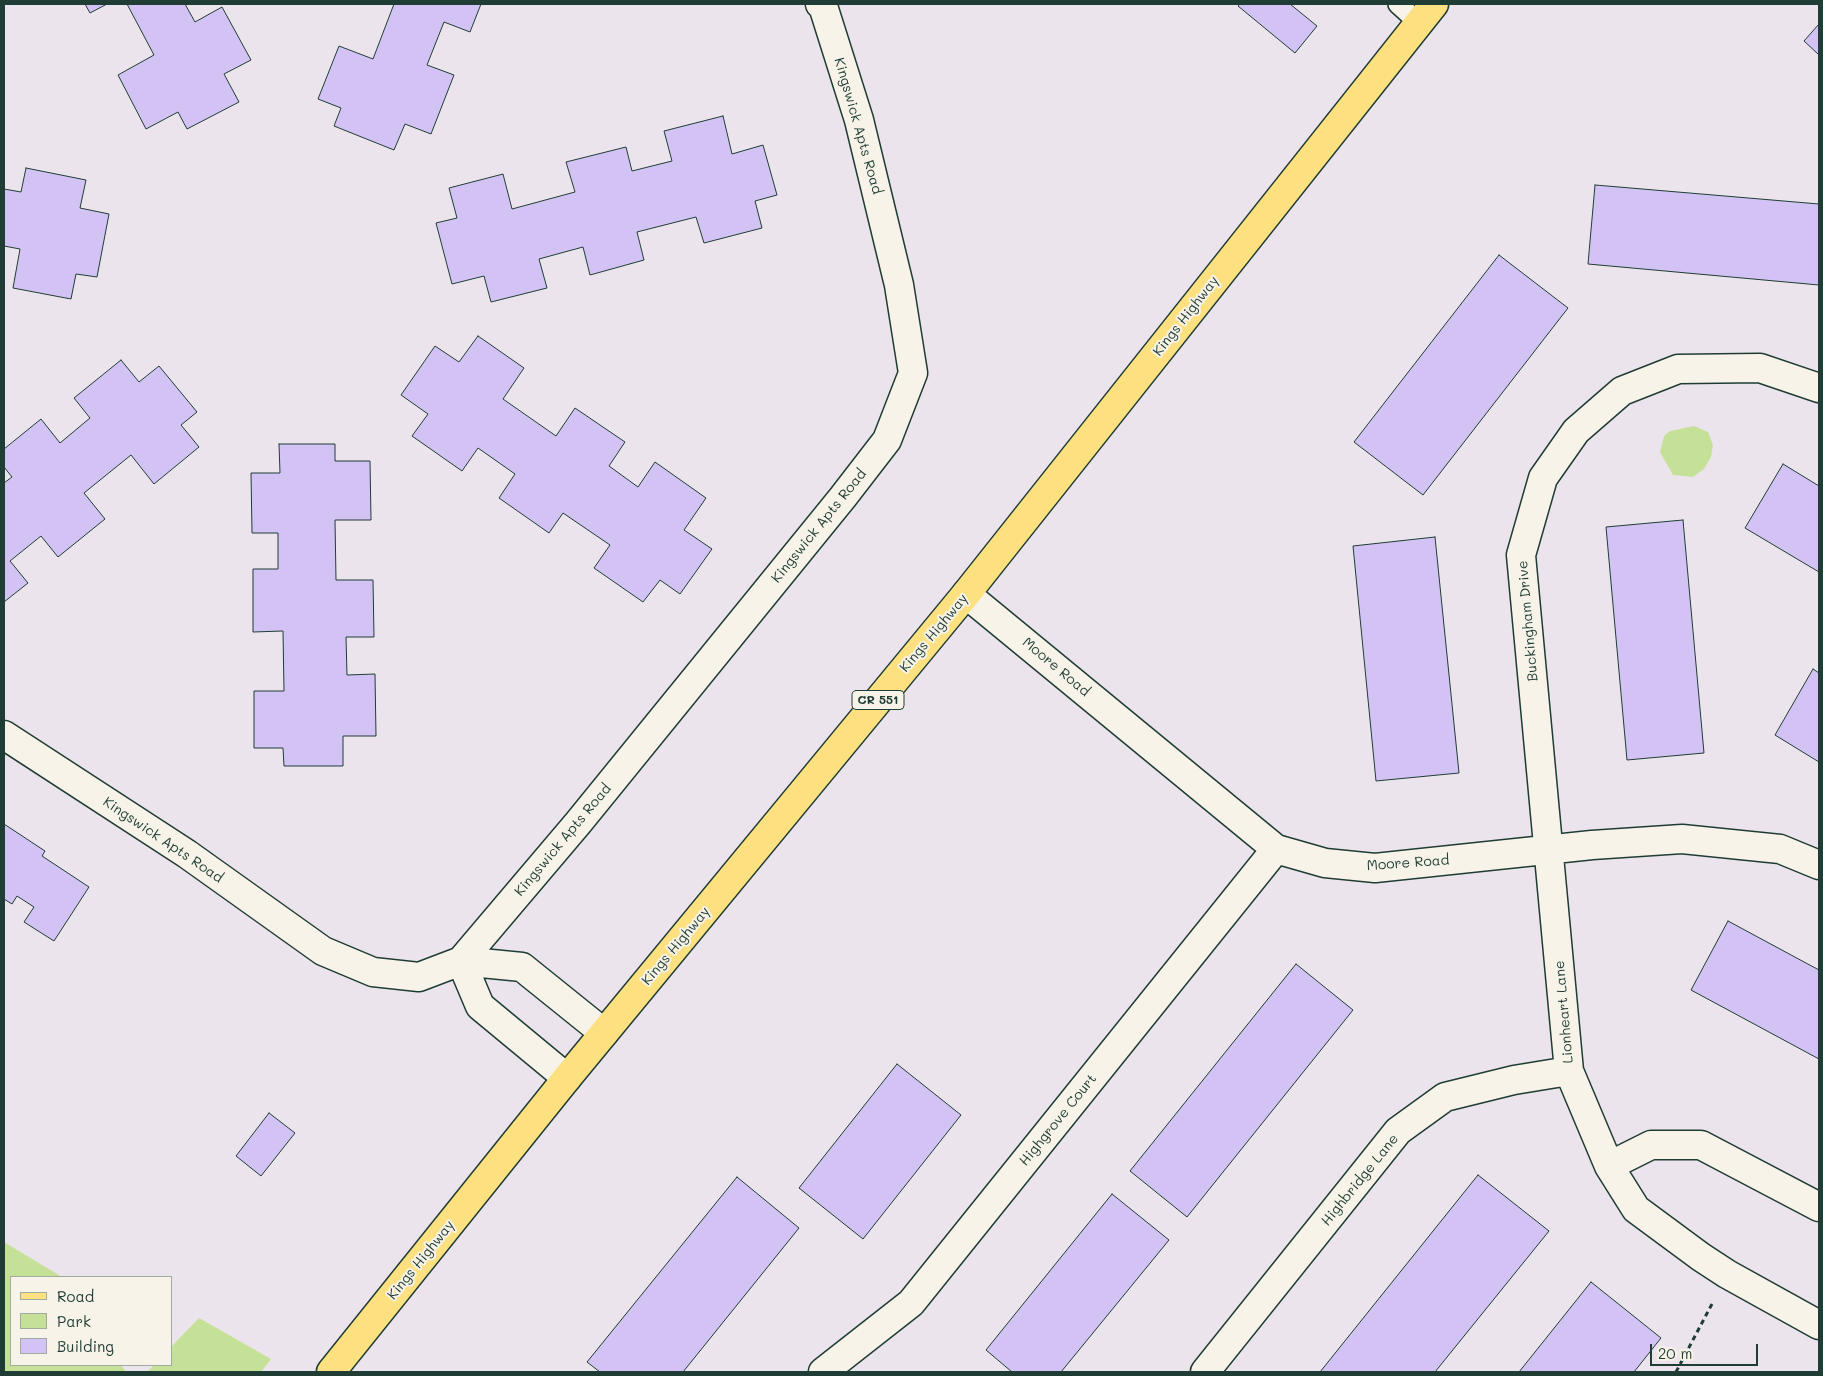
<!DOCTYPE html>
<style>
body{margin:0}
#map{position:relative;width:1823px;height:1376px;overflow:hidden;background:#ece4ec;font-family:Mali,sans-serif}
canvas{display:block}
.frame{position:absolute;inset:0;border:5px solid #1f3d34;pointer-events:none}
.legend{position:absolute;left:10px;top:1276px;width:162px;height:90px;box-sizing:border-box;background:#f7f3e8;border:1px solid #a1aaa0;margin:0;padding:6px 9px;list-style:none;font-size:15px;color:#1f3d34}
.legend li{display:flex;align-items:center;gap:10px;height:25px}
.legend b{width:25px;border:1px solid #a1aaa0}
.scale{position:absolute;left:1650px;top:1344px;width:108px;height:22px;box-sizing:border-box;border:2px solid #1f3d34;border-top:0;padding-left:6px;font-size:15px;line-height:18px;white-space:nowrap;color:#1f3d34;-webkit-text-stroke:4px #f7f3e8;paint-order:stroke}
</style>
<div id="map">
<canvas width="1823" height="1376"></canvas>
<div class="frame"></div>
<ul class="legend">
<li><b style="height:6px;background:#fde080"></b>Road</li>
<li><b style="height:14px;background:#c5e198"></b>Park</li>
<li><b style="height:14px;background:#d3c2f4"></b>Building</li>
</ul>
<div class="scale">20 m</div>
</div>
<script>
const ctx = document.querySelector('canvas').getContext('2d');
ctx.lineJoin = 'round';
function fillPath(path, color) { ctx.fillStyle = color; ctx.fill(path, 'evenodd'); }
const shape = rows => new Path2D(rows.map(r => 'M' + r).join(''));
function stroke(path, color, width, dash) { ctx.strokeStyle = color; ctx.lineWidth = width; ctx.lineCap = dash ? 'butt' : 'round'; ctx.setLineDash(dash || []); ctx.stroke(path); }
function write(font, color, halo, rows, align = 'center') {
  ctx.font = font + ' Mali,sans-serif'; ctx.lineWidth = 4; ctx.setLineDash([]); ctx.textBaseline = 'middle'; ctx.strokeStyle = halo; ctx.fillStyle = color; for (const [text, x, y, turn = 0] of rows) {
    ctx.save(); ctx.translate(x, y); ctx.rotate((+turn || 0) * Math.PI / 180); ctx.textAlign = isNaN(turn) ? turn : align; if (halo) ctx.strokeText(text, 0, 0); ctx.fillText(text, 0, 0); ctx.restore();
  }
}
const green = shape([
 [1694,426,1708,432,1713,445,1711,457,1704,469,1693,477,1673,475,1660,452,1664,436,1670,431],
 [4,1242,62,1277,11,1277,11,1365,121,1365,126,1372,4,1372],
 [199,1318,271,1359,261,1372,147,1372,154,1365,171,1365,171,1347]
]);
const building = shape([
 [85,4,107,4,90,13,85,4],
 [127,4,185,4,195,22,222,7,251,60,224,74,239,102,187,129,178,112,146,129,118,75,154,55,127,4],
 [394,4,481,4,470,32,444,22,427,65,454,75,431,134,405,124,394,150,334,126,341,108,318,99,339,46,373,59,394,4],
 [1240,4,1290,4,1317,26,1295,53,1238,6,1240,4],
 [1819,24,1819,55,1804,41,1819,24],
 [723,116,732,154,763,145,777,195,755,201,762,228,704,243,696,217,637,232,644,260,590,275,583,247,539,259,547,288,491,302,484,276,452,284,436,223,457,218,449,188,503,174,512,209,575,192,566,162,626,147,632,171,672,161,664,131,723,116],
 [26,168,86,180,80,208,109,214,97,277,76,274,71,299,13,288,20,249,4,246,4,189,21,192,26,168],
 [1595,185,1819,204,1819,285,1588,264,1595,185],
 [1499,255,1568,308,1423,495,1354,442,1499,255],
 [478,336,524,368,503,399,556,436,575,408,625,442,609,466,638,487,655,462,706,498,684,530,712,549,680,594,660,580,643,602,594,568,610,545,563,513,549,533,499,498,515,474,478,448,462,471,412,436,428,414,401,395,435,346,459,362,478,336],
 [121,360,139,382,159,366,197,412,181,425,199,447,154,484,131,455,84,493,105,519,58,557,41,536,10,561,28,583,4,602,4,483,12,477,4,467,4,449,41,419,60,443,90,418,74,398,121,360],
 [279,444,335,444,335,461,370,461,371,520,335,520,336,580,373,580,374,637,346,637,347,675,375,674,376,736,343,736,343,766,284,766,283,748,254,748,254,691,284,691,283,631,253,632,253,569,278,569,278,533,252,533,251,473,280,473,279,444],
 [1783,464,1819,486,1819,572,1745,528,1783,464],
 [1683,520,1704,753,1627,760,1606,527,1683,520],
 [1435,537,1459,773,1376,781,1353,546,1435,537],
 [1813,669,1819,673,1819,762,1775,735,1813,669],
 [4,824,45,851,42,856,89,887,54,941,24,922,34,907,17,896,12,904,4,899,4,824],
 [1728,921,1819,970,1819,1059,1691,990,1728,921],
 [1296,964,1353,1010,1187,1217,1130,1171,1296,964],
 [897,1064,961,1115,863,1239,799,1188,897,1064],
 [269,1113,295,1133,261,1176,236,1156,269,1113],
 [1478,1175,1549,1231,1435,1372,1320,1372,1478,1175],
 [737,1177,799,1228,683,1372,600,1372,587,1362,737,1177],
 [1112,1194,1169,1240,1061,1372,1012,1372,986,1350,1112,1194],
 [1591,1282,1661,1338,1634,1372,1519,1372,1591,1282]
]);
const path = shape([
 [1676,1372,1713,1302]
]);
const service = shape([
 [1398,4,1419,23]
]);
const minor = shape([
 [1819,388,1760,368,1678,369,1622,391,1576,431,1543,478,1521,555,1569,1071,1609,1166,1636,1209,1701,1257,1727,1274,1819,1325],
 [966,594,1276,849,1325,863,1375,868,1592,845,1682,839,1780,849,1819,865],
 [4,735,187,854,323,951,373,972,419,977,461,961,578,823,843,497,887,440,913,373,899,285,859,120,823,6,820,4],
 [567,1078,480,1006,461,961,522,967,604,1033],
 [1609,1166,1651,1145,1701,1145,1819,1207],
 [823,1372,911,1303,1276,849],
 [1205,1372,1398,1131,1445,1097,1514,1080,1569,1071]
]);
const primary = shape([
 [331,1372,567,1078,966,594,1434,4]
]);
const shields = [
 [878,700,52]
];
const shieldNames = [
 ["CR 551",878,700]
];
const streetNames = [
 ["Kingswick Apts Road",858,126,74],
 ["Kings Highway",1186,316,-52],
 ["Kingswick Apts Road",819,526,-51],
 ["Buckingham Drive",1528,621,-95],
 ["Kings Highway",934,633,-50],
 ["Moore Road",1056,667,40],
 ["Kingswick Apts Road",163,840,34],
 ["Kingswick Apts Road",563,840,-50],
 ["Moore Road",1408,863,-4],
 ["Kings Highway",676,946,-50],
 ["Lionheart Lane",1564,1012,-95],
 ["Highgrove Court",1058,1120,-51],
 ["Highbridge Lane",1360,1180,-51],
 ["Kings Highway",421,1260,-51]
];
fillPath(green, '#c5e198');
fillPath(building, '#d3c2f4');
stroke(building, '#1f3d34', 1);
stroke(service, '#1f3d34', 22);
stroke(minor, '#1f3d34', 31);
stroke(primary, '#1f3d34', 31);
stroke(path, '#1f3d34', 3, [5, 4]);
stroke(service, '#f7f3e8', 19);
stroke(minor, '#f7f3e8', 28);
stroke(primary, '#fde080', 28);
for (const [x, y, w] of shields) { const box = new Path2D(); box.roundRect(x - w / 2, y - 9.5, w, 19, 4); ctx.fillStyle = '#f7f3e8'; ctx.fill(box); stroke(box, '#1f3d34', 1); }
write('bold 12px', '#1f3d34', null, shieldNames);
write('14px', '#1f3d34', '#f7f3e8', streetNames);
</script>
